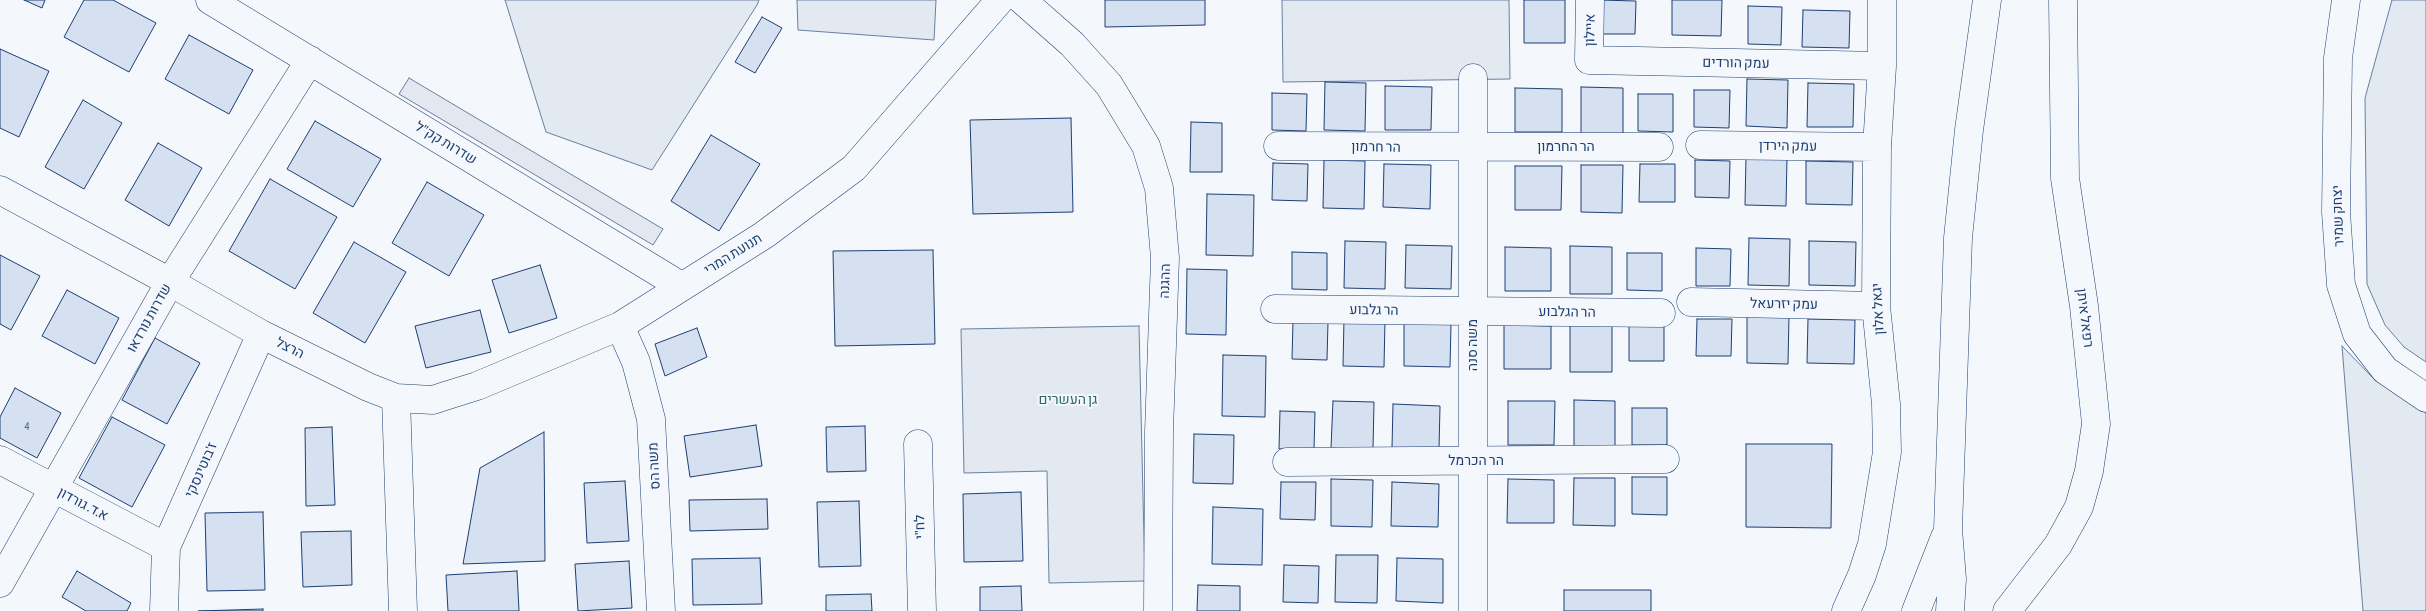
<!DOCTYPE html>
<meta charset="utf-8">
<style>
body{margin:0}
canvas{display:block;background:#f4f7fb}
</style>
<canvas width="2426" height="611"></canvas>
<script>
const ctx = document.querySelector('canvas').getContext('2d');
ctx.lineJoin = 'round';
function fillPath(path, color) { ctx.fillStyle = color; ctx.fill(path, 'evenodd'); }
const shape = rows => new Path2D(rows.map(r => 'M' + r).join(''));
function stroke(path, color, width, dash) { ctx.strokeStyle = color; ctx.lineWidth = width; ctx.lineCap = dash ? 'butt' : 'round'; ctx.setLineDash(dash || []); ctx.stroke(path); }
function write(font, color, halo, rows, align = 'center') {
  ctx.font = font + ' "Asap Condensed",Heebo,sans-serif'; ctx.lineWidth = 4; ctx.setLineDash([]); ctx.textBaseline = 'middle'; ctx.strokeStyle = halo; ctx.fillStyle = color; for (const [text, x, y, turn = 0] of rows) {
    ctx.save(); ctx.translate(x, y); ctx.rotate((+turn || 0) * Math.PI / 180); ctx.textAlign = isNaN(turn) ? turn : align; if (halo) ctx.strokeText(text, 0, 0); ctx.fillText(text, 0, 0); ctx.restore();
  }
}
const green = shape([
 [505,0,759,0,757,5,652,170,546,132,505,0],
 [797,0,936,0,934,40,798,30,797,0],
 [1282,0,1509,0,1510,79,1283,82,1282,0],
 [2392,0,2426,0,2426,362,2404,347,2385,325,2367,284,2365,98,2392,0],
 [1139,326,1145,581,1049,583,1047,471,964,473,961,329,1139,326],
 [2342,346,2375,380,2426,413,2426,611,2363,611,2342,346]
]);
const parking = shape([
 [409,78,663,229,653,245,399,94,409,78]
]);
const building = shape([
 [24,0,45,0,42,8,24,0],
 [84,0,113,0,156,23,129,72,64,37,84,0],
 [1105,0,1205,0,1205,25,1105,27,1105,0],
 [1524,0,1565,0,1565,43,1524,43,1524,0],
 [1600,0,1636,1,1635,34,1599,34,1600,0],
 [1672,0,1722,0,1721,36,1672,35,1672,0],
 [1748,6,1782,7,1781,45,1748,44,1748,6],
 [1803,10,1850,11,1849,48,1802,47,1803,10],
 [762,17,782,28,755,73,735,62,762,17],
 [189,35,253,70,229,114,165,79,189,35],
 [0,49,49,71,19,137,0,128,0,49],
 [1747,79,1788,80,1787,128,1746,126,1747,79],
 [1325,82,1366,83,1365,131,1324,130,1325,82],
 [1808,83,1854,84,1853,127,1807,127,1808,83],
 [1385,86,1432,87,1431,130,1385,130,1385,86],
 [1581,87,1623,88,1623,135,1581,135,1581,87],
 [1515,88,1562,89,1562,132,1515,132,1515,88],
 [1694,90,1730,90,1729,128,1694,127,1694,90],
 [1272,93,1307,94,1306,131,1272,130,1272,93],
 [1638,94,1673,94,1673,132,1638,131,1638,94],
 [83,100,122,123,84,189,45,167,83,100],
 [1071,118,1073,212,973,214,970,120,1071,118],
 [315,121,381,159,353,207,287,169,315,121],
 [1191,122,1222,123,1222,172,1190,172,1191,122],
 [711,135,760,164,719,231,671,201,711,135],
 [158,143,202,168,169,226,125,200,158,143],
 [1746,157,1787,158,1786,206,1745,205,1746,157],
 [1324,160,1365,161,1364,209,1323,208,1324,160],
 [1695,160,1730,161,1729,198,1695,197,1695,160],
 [1806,161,1853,162,1852,205,1806,204,1806,161],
 [1273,163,1308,164,1307,201,1272,200,1273,163],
 [1384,164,1431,165,1430,209,1383,207,1384,164],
 [1640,164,1675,164,1675,202,1639,202,1640,164],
 [1581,165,1623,165,1622,213,1581,212,1581,165],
 [1515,166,1562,166,1561,210,1515,210,1515,166],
 [270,179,337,217,295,289,229,251,270,179],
 [427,182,484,215,449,276,392,243,427,182],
 [1207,194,1254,195,1253,256,1206,255,1207,194],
 [1749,238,1790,239,1789,286,1748,285,1749,238],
 [1345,241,1386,242,1385,289,1344,288,1345,241],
 [1809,241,1856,242,1855,286,1809,285,1809,241],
 [354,242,406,272,365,343,313,313,354,242],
 [1406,245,1452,246,1451,289,1405,288,1406,245],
 [1570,246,1612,247,1612,294,1570,294,1570,246],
 [1505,247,1551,248,1551,291,1505,291,1505,247],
 [1696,248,1731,249,1730,286,1696,286,1696,248],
 [933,250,935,344,835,346,833,251,933,250],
 [1292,252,1327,253,1327,290,1292,289,1292,252],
 [1627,253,1662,253,1662,291,1627,290,1627,253],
 [0,255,40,276,11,330,0,324,0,255],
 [540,265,557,318,509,333,492,280,540,265],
 [1187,269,1227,270,1226,335,1186,334,1187,269],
 [67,290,119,318,95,364,42,336,67,290],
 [480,310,491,352,426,368,415,326,480,310],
 [1747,316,1789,316,1788,364,1747,363,1747,316],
 [1344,319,1385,320,1384,367,1343,366,1344,319],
 [1697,319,1732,319,1731,356,1696,356,1697,319],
 [1808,319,1855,320,1854,364,1807,363,1808,319],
 [1293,322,1328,322,1327,360,1292,359,1293,322],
 [1404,323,1451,324,1450,367,1404,366,1404,323],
 [1629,323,1664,324,1664,361,1629,361,1629,323],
 [1570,324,1612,324,1612,372,1570,372,1570,324],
 [1504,325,1551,326,1551,369,1504,369,1504,325],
 [697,328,707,357,665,376,655,344,697,328],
 [155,338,200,363,167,424,122,400,155,338],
 [1223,355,1266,356,1265,417,1222,416,1223,355],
 [15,388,61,413,37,458,0,438,0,417,15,388],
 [1574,400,1615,401,1615,448,1574,448,1574,400],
 [1333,401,1374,402,1373,449,1331,448,1333,401],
 [1508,401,1555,401,1554,445,1508,445,1508,401],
 [1393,404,1440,406,1439,449,1392,448,1393,404],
 [1632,408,1667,408,1667,445,1632,445,1632,408],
 [1280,411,1315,412,1314,449,1279,449,1280,411],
 [112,417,165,445,132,507,79,478,112,417],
 [756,425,762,466,690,477,684,436,756,425],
 [865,426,866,471,827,472,826,427,865,426],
 [332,427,335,505,306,506,305,428,332,427],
 [544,432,545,561,463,564,480,468,544,432],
 [1194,434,1234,435,1233,484,1193,483,1194,434],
 [1746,444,1832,444,1831,528,1746,527,1746,444],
 [1632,477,1667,477,1667,515,1632,514,1632,477],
 [1574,478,1615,478,1615,526,1573,525,1574,478],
 [1331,479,1373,480,1372,527,1331,526,1331,479],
 [1508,479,1554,480,1554,523,1507,523,1508,479],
 [625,481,629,541,587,543,584,483,625,481],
 [1281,482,1316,482,1315,520,1280,519,1281,482],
 [1392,482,1439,484,1438,527,1391,526,1392,482],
 [1021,492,1023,561,964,562,963,494,1021,492],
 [767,499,768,529,690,531,689,500,767,499],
 [859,501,861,566,819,567,817,502,859,501],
 [1213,507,1263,509,1262,565,1212,564,1213,507],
 [263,512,265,590,207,591,205,513,263,512],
 [351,531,352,585,303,587,301,532,351,531],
 [1336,555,1378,555,1377,603,1335,602,1336,555],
 [760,558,762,604,693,605,692,559,760,558],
 [1397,558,1443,559,1443,603,1396,601,1397,558],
 [629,561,632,608,578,611,575,564,629,561],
 [1284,565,1319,566,1318,603,1283,602,1284,565],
 [77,571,131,603,127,611,86,611,62,597,77,571],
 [517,571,519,611,448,611,446,575,517,571],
 [1198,585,1240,586,1240,611,1197,611,1198,585],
 [1021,586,1022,611,980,611,980,587,1021,586],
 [1564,590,1651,590,1651,611,1564,611,1564,590],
 [871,594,872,611,826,611,826,595,871,594],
 [263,609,263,611,198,611,263,609]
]);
const minor = shape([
 [210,0,681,286],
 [1022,0,1072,44,1109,85,1146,146,1159,188,1165,258,1159,432,1158,611],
 [1590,0,1589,60,1882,66],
 [2346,0,2338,58,2336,212,2341,285,2357,334,2385,370,2426,398],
 [1473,78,1473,611],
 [1700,145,1877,147],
 [1278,146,1659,147],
 [0,190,170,282,261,334,368,387,396,398,403,611],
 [1691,302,1876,306],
 [1275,309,1661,313],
 [620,326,636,362,651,419,661,611],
 [396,398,433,400,445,396,477,386,620,326,764,235,854,168,1000,0],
 [918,444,922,611],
 [0,460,166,547],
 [1287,462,1665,459],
 [0,583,170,282,310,60],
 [164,611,166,547,261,334],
 [1846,611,1862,575,1872,544,1887,452,1886,404,1876,306,1877,147,1882,66,1882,0]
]);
const major = shape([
 [1916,611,1945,537],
 [1950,611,1952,579,1948,529,1958,238,1969,130,1987,0],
 [2007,611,2058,545,2079,507,2089,471,2096,424,2084,306,2065,178,2063,0]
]);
const numberNames = [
 ["4",27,427]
];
const streetNames = [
 ["איילון",1590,30,-89],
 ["עמק הורדים",1736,63,1],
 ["שדרות קק\"ל",446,143,31],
 ["עמק הירדן",1788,146,1],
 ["הר חרמון",1376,147,1],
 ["הר החרמון",1566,147],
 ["יצחק שמיר",2338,216,-92],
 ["תנועת המרי",733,254,-32],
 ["ההגנה",1165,281,-88],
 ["עמק יזרעאל",1784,304,1],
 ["יגאל אלון",1878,309,-93],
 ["הר גלבוע",1374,310,1],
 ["הר הגלבוע",1567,312,1],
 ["שדרות נורדאו",149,318,-61],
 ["רפאל איתן",2085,318,83],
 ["משה סנה",1473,345,-90],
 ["הרצל",290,348,27],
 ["הר הכרמל",1476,461],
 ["משה הס",654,466,-93],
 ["ז'בוטינסקי",201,470,-66],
 ["א.ד. גורדון",83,504,28],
 ["לח\"י",920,527,-92]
];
const parkNames = [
 ["גן העשרים",1068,400]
];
fillPath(green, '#e3e9f0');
stroke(green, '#687fa3', 1);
fillPath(parking, '#e3e8f0');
stroke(parking, '#687fa3', 1);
fillPath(building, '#d5e0f0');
stroke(building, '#1d3f73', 1);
stroke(minor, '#1d3f73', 29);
stroke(major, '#1d3f73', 29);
stroke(minor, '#f4f7fb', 28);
stroke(major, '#f4f7fb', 28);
write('11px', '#4b6792', null, numberNames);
write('14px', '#1d3f73', '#f4f7fb', streetNames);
write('14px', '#2c6c60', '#f4f7fb', parkNames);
</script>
